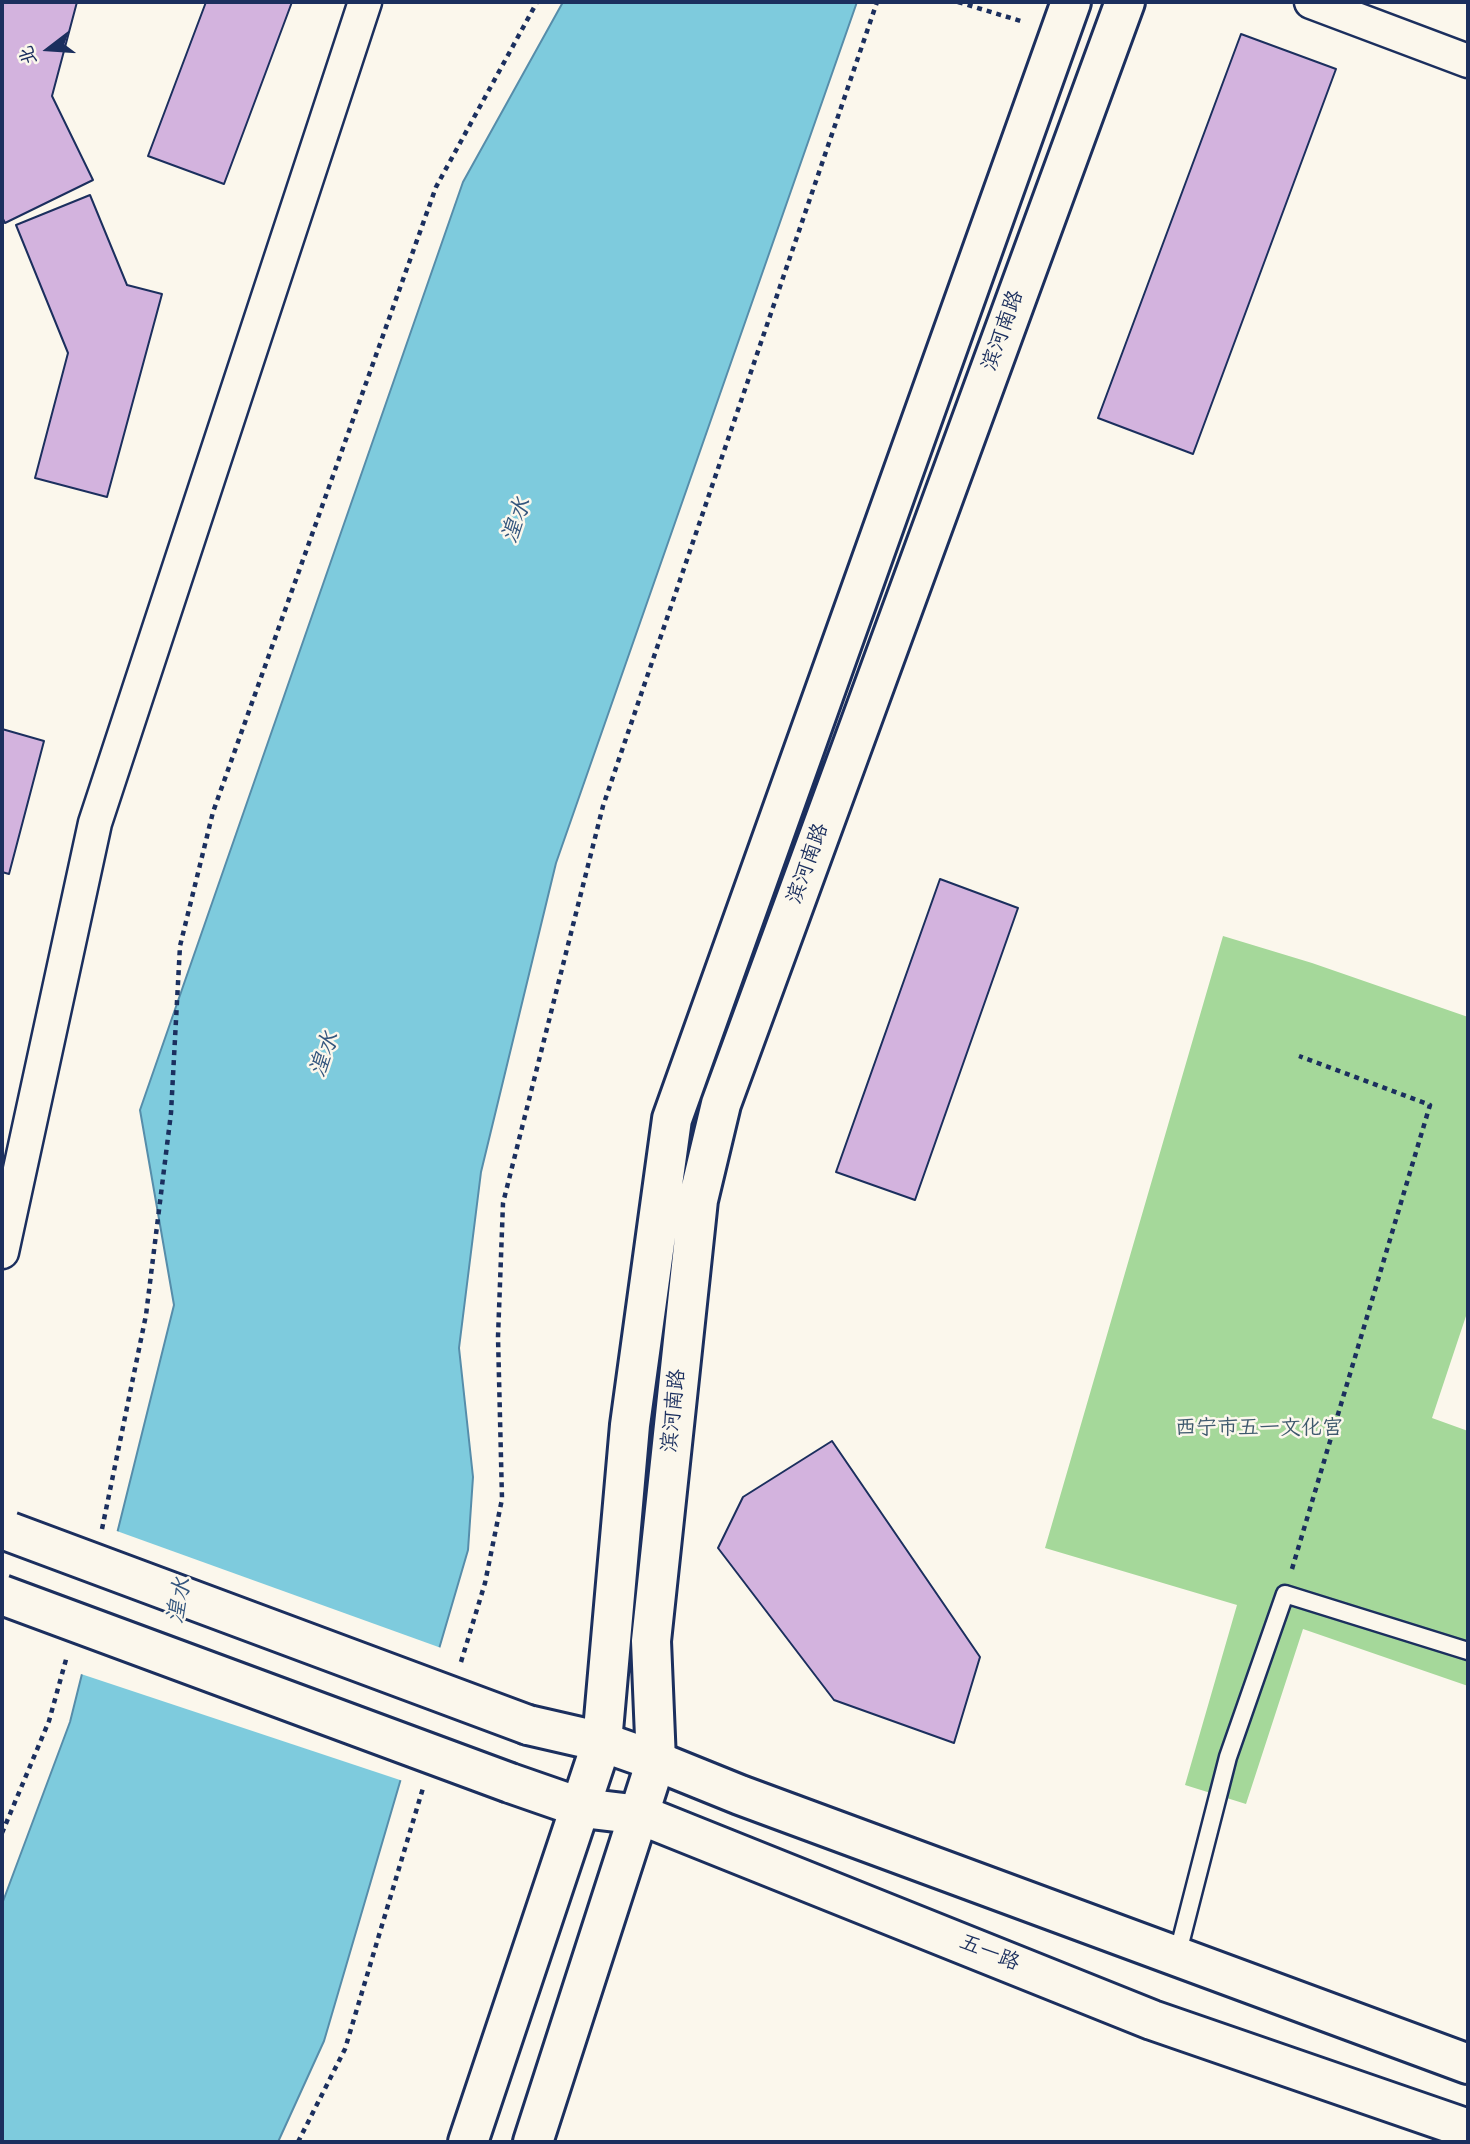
<!DOCTYPE html>
<meta charset="utf-8">
<style>
body{margin:0}
#map{position:relative;width:1470px;height:2144px;overflow:hidden;background:#fbf7ec;font-family:"Architects Daughter","LXGW WenKai TC",sans-serif}
canvas{display:block}
.frame{position:absolute;inset:0;border:4px solid #1b2f5e;pointer-events:none}
.north{position:absolute;left:14px;top:14px;width:70px;height:70px;-webkit-text-stroke:5px #fbf7ec;paint-order:stroke;rotate:253deg;font-size:19px;font-weight:700;line-height:28px;text-align:center;color:#1b2f5e}
.north::after{content:'';display:block;margin:auto;width:24px;height:32px;background:#1b2f5e;clip-path:polygon(50% 0,100% 100%,50% 72%,0 100%)}
</style>
<div id="map">
<canvas width="1470" height="2144"></canvas>
<div class="frame"></div>
<div class="north">北</div>
</div>
<script>
const ctx = document.querySelector('canvas').getContext('2d');
ctx.lineJoin = 'round';
function fillPath(path, color) { ctx.fillStyle = color; ctx.fill(path, 'evenodd'); }
const shape = rows => new Path2D(rows.map(r => 'M' + r).join(''));
function stroke(path, color, width, dash) { ctx.strokeStyle = color; ctx.lineWidth = width; ctx.lineCap = dash ? 'butt' : 'round'; ctx.setLineDash(dash || []); ctx.stroke(path); }
function write(font, color, halo, rows, align = 'center') {
  ctx.font = font + ' "Architects Daughter","LXGW WenKai TC",sans-serif'; ctx.lineWidth = 5; ctx.setLineDash([]); ctx.textBaseline = 'middle'; ctx.strokeStyle = halo; ctx.fillStyle = color; for (const [text, x, y, turn = 0] of rows) {
    ctx.save(); ctx.translate(x, y); ctx.rotate((+turn || 0) * Math.PI / 180); ctx.textAlign = isNaN(turn) ? turn : align; if (halo) ctx.strokeText(text, 0, 0); ctx.fillText(text, 0, 0); ctx.restore();
  }
}
const green = shape([
 [1223,936,1312,963,1468,1017,1468,1310,1432,1418,1468,1431,1468,1686,1303,1629,1246,1804,1185,1785,1237,1605,1045,1548]
]);
const water = shape([
 [563,2,857,2,556,863,481,1172,459,1348,473,1477,468,1550,324,2041,278,2142,2,2142,2,1904,70,1722,174,1305,140,1110,463,182,563,2]
]);
const pier = shape([
 [114,1530,444,1649,406,1782,78,1673]
]);
const building = shape([
 [3,2,77,2,52,96,93,180,5,223,2,217,3,2],
 [206,2,292,2,224,184,148,156,206,2],
 [1241,34,1336,69,1193,454,1098,418,1241,34],
 [90,195,127,285,162,294,107,497,35,478,68,353,16,225,90,195],
 [2,729,44,741,9,874,2,872,2,729],
 [940,879,1018,908,915,1200,836,1172,940,879],
 [832,1441,980,1657,954,1743,834,1700,718,1548,743,1497,832,1441]
]);
const path = shape([
 [958,2,1024,22],
 [102,1529,146,1315,171,1113,180,946,213,812,436,187,537,2],
 [1292,1569,1430,1105,1299,1056],
 [461,1662,485,1583,502,1499,498,1337,503,1203,603,806,877,2],
 [2,1833,49,1721,67,1656],
 [298,2142,345,2049,423,1788]
]);
const service = shape([
 [1177,1956,1228,1757,1285,1594,1468,1651]
]);
const minor = shape([
 [1311,2,1468,61],
 [2,1252,95,823,365,2]
]);
const tertiary = shape([
 [528,1725,602,1742,656,1761,740,1795,1468,2064],
 [510,1783,582,1808,641,1815,1152,2020,1468,2129]
]);
const secondary = shape([
 [468,2142,602,1742,630,1425,672,1119,1071,2],
 [533,2142,656,1761,651,1641,698,1200,721,1104,1125,2]
]);
const tertiaryBridge = shape([
 [10,1532,528,1725],
 [2,1595,510,1783]
]);
const streetNames = [
 ["滨河南路",1004,331,-70],
 ["滨河南路",809,864,-70],
 ["滨河南路",675,1411,-84],
 ["五一路",989,1954,22]
];
const parkNames = [
 ["西宁市五一文化宫",1259,1430]
];
const waterNames = [
 ["湟水",518,521,-70],
 ["湟水",326,1055,-70],
 ["湟水",181,1601,-79]
];
fillPath(green, '#a5d89a');
fillPath(water, '#7ecbdd');
stroke(water, '#568daa', 2);
fillPath(pier, '#fbf7ec');
fillPath(building, '#d3b3de');
stroke(building, '#1b2f5e', 2);
stroke(service, '#1b2f5e', 21);
stroke(minor, '#1b2f5e', 37);
stroke(tertiary, '#1b2f5e', 44);
stroke(secondary, '#1b2f5e', 44);
stroke(path, '#1b2f5e', 4.5, [5, 5]);
stroke(service, '#fbf7ec', 16);
stroke(minor, '#fbf7ec', 32);
stroke(tertiary, '#fbf7ec', 38);
stroke(secondary, '#fbf7ec', 38);
stroke(tertiaryBridge, '#1b2f5e', 44, []);
stroke(tertiaryBridge, '#fbf7ec', 38);
write('21px', '#1b2f5e', '#fbf7ec', streetNames);
write('21px', '#3e596d', '#fbf7ec', parkNames);
write('italic 23px', '#34567e', '#fbf7ec', waterNames);
</script>
